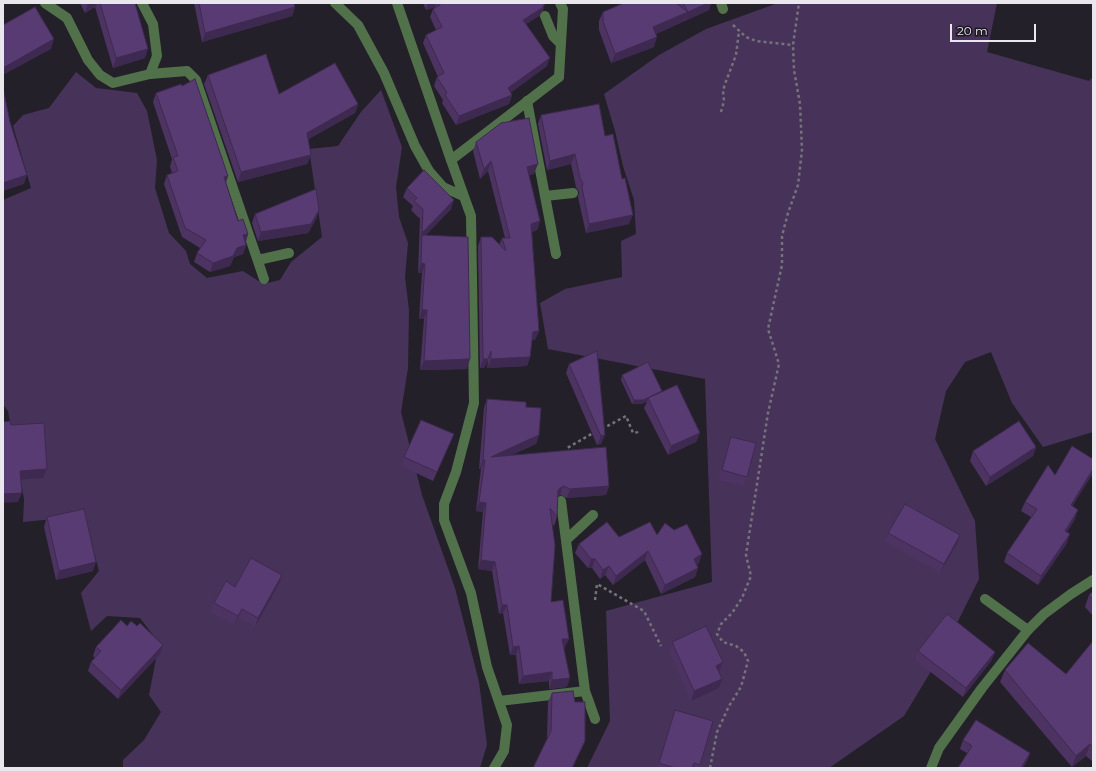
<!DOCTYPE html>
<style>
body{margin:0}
#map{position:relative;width:1096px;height:771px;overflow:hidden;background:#242029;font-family:Montserrat,sans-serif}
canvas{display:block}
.frame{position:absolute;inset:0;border:4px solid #e9e6ec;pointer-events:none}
.scale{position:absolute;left:950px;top:24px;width:86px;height:18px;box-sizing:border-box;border:2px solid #e9e6ec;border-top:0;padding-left:5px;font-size:12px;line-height:14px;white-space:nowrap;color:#e9e6ec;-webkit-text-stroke:3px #1b171f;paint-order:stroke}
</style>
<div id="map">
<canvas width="1096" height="771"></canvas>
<div class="frame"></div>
<div class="scale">20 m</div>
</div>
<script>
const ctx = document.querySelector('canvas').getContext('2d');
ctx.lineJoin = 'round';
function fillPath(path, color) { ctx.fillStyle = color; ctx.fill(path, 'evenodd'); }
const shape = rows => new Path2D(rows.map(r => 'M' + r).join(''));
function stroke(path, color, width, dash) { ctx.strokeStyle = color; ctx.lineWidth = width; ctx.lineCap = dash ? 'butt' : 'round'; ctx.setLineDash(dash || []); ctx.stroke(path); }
const green = shape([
 [778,3,997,3,987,52,1089,81,1093,77,1093,432,1043,447,1012,403,991,352,965,362,946,391,935,439,975,521,979,579,942,653,904,716,829,768,587,768,610,721,606,611,712,582,705,379,548,349,540,303,565,289,622,277,621,241,636,234,634,200,623,166,615,131,604,94,659,55,706,29],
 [76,72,96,88,137,93,147,111,157,160,155,188,169,233,186,251,190,264,207,278,243,271,263,284,280,280,291,262,322,237,309,149,338,146,361,112,381,90,402,147,396,187,399,217,408,243,405,277,409,310,408,368,401,412,422,495,455,588,479,682,487,745,480,768,123,768,123,760,144,740,161,712,149,695,159,643,140,618,107,616,91,631,81,593,99,571,84,516,23,522,24,499,8,411,3,404,3,200,31,188,13,126,23,115,49,108]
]);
const path = shape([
 [733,25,746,37,756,41,793,45],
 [721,112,724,101,723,91,725,84,736,55,739,31],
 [602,429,626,416,633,433,639,432],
 [568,453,567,448,595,432],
 [595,600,597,584,644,611,661,646],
 [710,768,717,732,729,706,741,687,748,661,744,652,736,646,723,642,717,634,721,624,732,613,742,598,751,576,746,555,768,413,779,364,768,329,782,265,782,236,788,213,798,185,802,150,800,104,794,70,793,45,799,3]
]);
const lane = shape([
 [397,3,451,160],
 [721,3,723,9],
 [545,16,553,36,561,44],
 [150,74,187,71,196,80,264,279],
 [559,77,563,9,560,3],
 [527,101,556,254],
 [545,196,573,193],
 [258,260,289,253],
 [561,501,585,691,595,719],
 [566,540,593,515],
 [985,599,1028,630],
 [499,701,585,691]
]);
const street = shape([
 [45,3,67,18,88,60,100,75,113,83,150,74,157,56,153,24,142,3],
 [335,3,358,25,384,73,415,146,429,171,443,187,463,196],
 [494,768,504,751,507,725,487,667,471,593,444,520,444,504,456,472,474,403,471,216,451,160,559,77],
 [931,768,939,748,982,688,1028,630,1044,614,1071,594,1093,580]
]);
const wall = shape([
 [80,3,135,3,145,58,113,68,95,7,85,13],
 [194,3,294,3,295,7,292,16,202,42],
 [423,3,545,3,543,10,539,16,526,24,547,66,510,93,512,95,509,104,456,125,442,103,443,100,434,86,437,77,438,77,423,43,426,35,436,30,430,17,433,9,435,7,426,10],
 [624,3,711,3,709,10,656,34,654,47,611,63,599,30,599,21,603,12],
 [208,75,279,94,358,104,355,113,308,139,311,155,307,164,238,182,204,84],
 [156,93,228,176,226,183,238,221,248,234,246,242,246,245,243,254,234,257,230,266,210,272,194,262,197,253,200,248,182,237,164,184,167,175,172,173,170,167,172,159,153,102],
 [541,115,605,136,629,224,586,233,578,197,579,192,576,187,571,164,547,170,538,124],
 [476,142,534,174,529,175,540,221,537,230,532,232,539,331,535,340,532,340,530,357,527,366,487,368,488,360,484,368,480,368,478,246,481,237,499,245,502,238,505,238,488,171,480,179,473,151],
 [407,188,451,209,426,235,467,369,420,370,424,319,419,319,422,273,418,273,419,244,420,242,419,243,420,219,411,210,413,206,403,197],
 [319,210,316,219,308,233,258,241,252,223,255,214],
 [569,364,605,435,601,444,597,445,566,373],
 [622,375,662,391,661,392,700,433,696,442,668,455,644,408,647,402,641,404,632,404,621,380],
 [487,399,526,407,539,435,536,444,511,455,609,486,606,495,567,498,560,495,558,496,557,517,554,526,552,523,551,602,565,647,564,648,567,687,549,689,549,681,519,684,516,655,510,655,503,613,499,614,492,571,478,569,483,512,476,511,481,468,479,469,484,408],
 [731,437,747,477,743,486,718,480,728,446],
 [450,443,433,481,401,466,404,457],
 [1036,447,1033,456,986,486,970,461,973,451],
 [1093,459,1093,473,1072,506,1075,519,1067,532,1067,543,1038,585,1004,562,1007,553,1031,517,1021,511,1025,502,1055,475],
 [47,517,93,571,56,580,44,527],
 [888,533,957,544,940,573,885,542],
 [657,535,699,563,697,565,698,568,695,577,661,594,645,560,613,585,605,575,600,579,592,568,588,568,575,553,579,544,619,537],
 [282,575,279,584,255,627,238,618,234,625,210,612,214,603,235,587],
 [1093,591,1093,616,1085,607,1089,595],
 [127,626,163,645,160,654,118,699,88,671,91,662,95,658,93,656,96,647],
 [1093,641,1093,762,1086,756,1072,767,1000,682,1005,670,1066,674],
 [672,642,719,672,722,679,719,688,691,701,669,651],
 [918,651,995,652,991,661,963,697,915,660],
 [552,693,585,741,581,750,547,738,548,702],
 [675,710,713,721,699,768,657,768],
 [963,740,1030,753,1027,761,967,753,960,749]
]);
const shadedWall = shape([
 [88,3,97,3,95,7,85,13],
 [428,3,436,3,435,7,426,10],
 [545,3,543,10,539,16,520,28,523,20],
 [708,3,711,3,709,10,685,21,688,12],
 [295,7,292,16,202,42,205,33],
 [688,12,684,21,650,37,653,27],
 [657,37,654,47,611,63,615,54],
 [54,39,51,49,3,75,3,68],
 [148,49,145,58,113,68,116,58],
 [550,58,547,66,505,97,508,88],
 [512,95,509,104,456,125,459,116],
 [358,104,355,113,304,142,307,133],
 [575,154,571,164,547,170,550,161],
 [311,155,307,164,238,182,241,172],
 [491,161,488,171,480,179,484,169],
 [538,164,534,174,524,176,527,167],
 [27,175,24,184,3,191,3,183],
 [228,176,225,185,224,177],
 [454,200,451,209,422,239,422,235,419,243,422,233],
 [319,210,316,219,308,233,258,241,261,232],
 [633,215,629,224,586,233,589,224],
 [540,221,537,230,528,233,531,224],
 [248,234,245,244,243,235],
 [246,245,243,254,234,257,230,266,210,272,213,263,237,248],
 [421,263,425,264,422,273,418,273],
 [422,310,427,310,424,319,419,319],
 [539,331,535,340,529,341,533,332],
 [491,351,484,368,480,368,483,359],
 [530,357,527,366,487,368,491,359],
 [470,359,467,369,420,370,424,361],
 [662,391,660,395,648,398,647,402,641,404,632,404,634,400],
 [700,433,696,442,668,455,671,446],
 [539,435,536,444,488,466,491,457],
 [605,435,601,444,597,445,601,436],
 [1036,447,1033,456,986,486,990,477],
 [485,460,481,468,479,469,483,461],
 [47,469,43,478,17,480,20,471],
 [1093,469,1093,473,1067,515,1071,505],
 [563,486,560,495,555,499,558,490],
 [609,486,606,495,567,498,570,489],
 [22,493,18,502,3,503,3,494],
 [479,502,486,503,483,512,476,511],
 [1078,510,1075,519,1061,540,1065,531],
 [1070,534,1067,543,1038,585,1041,576],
 [960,535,957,544,940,573,944,564],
 [648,551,645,560,613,585,616,576],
 [702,554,699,563,691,568,694,559],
 [591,559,595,559,592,568,588,568],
 [481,560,495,562,492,571,478,569],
 [96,562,93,571,56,580,59,571],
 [609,566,605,575,600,579,603,570],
 [698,568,695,577,661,594,665,585],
 [282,575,279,584,255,627,258,618],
 [502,605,507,605,503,613,499,614],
 [242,609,238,618,234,625,238,616],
 [562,639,569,639,565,647,559,648],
 [163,645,160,654,118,699,121,690],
 [519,646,516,655,510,655,513,647],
 [995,652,991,661,963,697,966,688],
 [723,662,719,672,713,675,716,666],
 [552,672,549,681,519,684,523,676],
 [570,678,567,687,549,689,552,680],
 [722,679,719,688,691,701,694,691],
 [585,741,573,768,572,768],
 [1090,744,1086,756,1072,767,1076,756],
 [1030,753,1027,761,1023,768,1021,768]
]);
const building = shape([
 [100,3,135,3,148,49,116,58,100,3],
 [199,3,294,3,295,7,205,33,199,3],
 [439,3,545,3,542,8,523,20,550,58,508,88,512,95,459,116,445,95,447,93,437,77,444,73,426,35,442,27,433,9,440,5,439,3],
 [624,3,676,3,688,12,653,27,657,37,615,54,603,21,603,12,624,3],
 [683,3,708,3,688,12,683,3],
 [35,7,54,39,3,68,3,25,35,7],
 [266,54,279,94,335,63,358,104,307,133,311,155,241,172,208,75,266,54],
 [195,79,228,176,224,177,238,221,243,219,248,234,243,235,246,245,237,248,233,256,213,263,197,253,206,240,185,228,167,175,178,171,173,157,178,156,156,93,181,84,182,86,195,79],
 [3,88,10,122,27,175,3,183,3,88],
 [599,104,605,136,613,134,622,179,625,178,633,215,589,224,582,187,583,183,580,178,575,154,550,161,541,115,599,104],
 [529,118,538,164,527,167,540,221,531,224,539,331,533,332,530,357,491,359,491,351,488,359,483,359,481,237,492,237,506,251,502,238,510,238,491,161,484,169,476,142,501,123,529,118],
 [424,170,454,200,422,233,423,209,414,201,417,198,407,188,424,170],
 [316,189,319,210,311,224,261,232,255,214,316,189],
 [422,235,468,237,470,359,424,361,427,310,422,310,425,264,421,263,422,235],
 [597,351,605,435,601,436,569,364,597,351],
 [648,362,662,391,643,400,634,400,622,375,648,362],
 [677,385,700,433,671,446,648,398,677,385],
 [487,399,526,402,526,407,541,408,539,435,491,457,606,447,609,486,570,489,563,486,558,490,557,517,550,508,555,545,551,602,563,600,569,639,562,639,570,678,552,680,552,672,523,676,519,646,513,647,507,605,502,605,495,562,481,560,486,503,479,502,485,460,483,461,487,399],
 [421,420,454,434,437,472,404,457,421,420],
 [10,421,11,425,44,423,47,469,20,471,22,493,3,494,3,422,10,421],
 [1019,421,1036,447,990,477,973,451,1019,421],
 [731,437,756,443,747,477,722,470,731,437],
 [1072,446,1093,459,1093,469,1071,505,1078,510,1065,531,1070,534,1041,576,1007,553,1037,509,1025,502,1048,465,1055,475,1072,446],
 [905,504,960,535,944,564,888,533,905,504],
 [84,509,96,562,59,571,47,517,84,509],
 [607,522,619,537,650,522,657,535,665,523,674,530,687,524,702,554,694,559,698,568,665,585,648,551,616,576,609,566,603,570,595,559,591,559,579,544,607,522],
 [251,558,282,575,258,618,242,609,238,616,214,603,226,581,235,587,251,558],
 [1093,591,1093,600,1089,595,1093,591],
 [947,614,995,652,966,688,918,651,947,614],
 [121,620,127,626,131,621,137,626,140,623,163,645,121,690,91,662,101,651,96,647,121,620],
 [706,626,723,662,716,666,722,679,694,691,672,642,706,626],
 [1093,641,1093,747,1090,744,1076,756,1005,670,1028,643,1066,674,1093,641],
 [573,691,575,702,585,702,585,741,572,768,533,768,551,731,552,693,573,691],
 [675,710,713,721,700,765,694,763,692,768,675,768,659,763,675,710],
 [976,720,1030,753,1021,768,958,768,972,746,963,740,976,720]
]);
fillPath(green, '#47335a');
stroke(path, '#76727a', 2.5, [3, 3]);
stroke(lane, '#51714b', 10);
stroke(street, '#51714b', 10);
fillPath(wall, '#4c3362');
fillPath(shadedWall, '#3e2950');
fillPath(building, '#583b72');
stroke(building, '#3e2950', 1);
</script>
